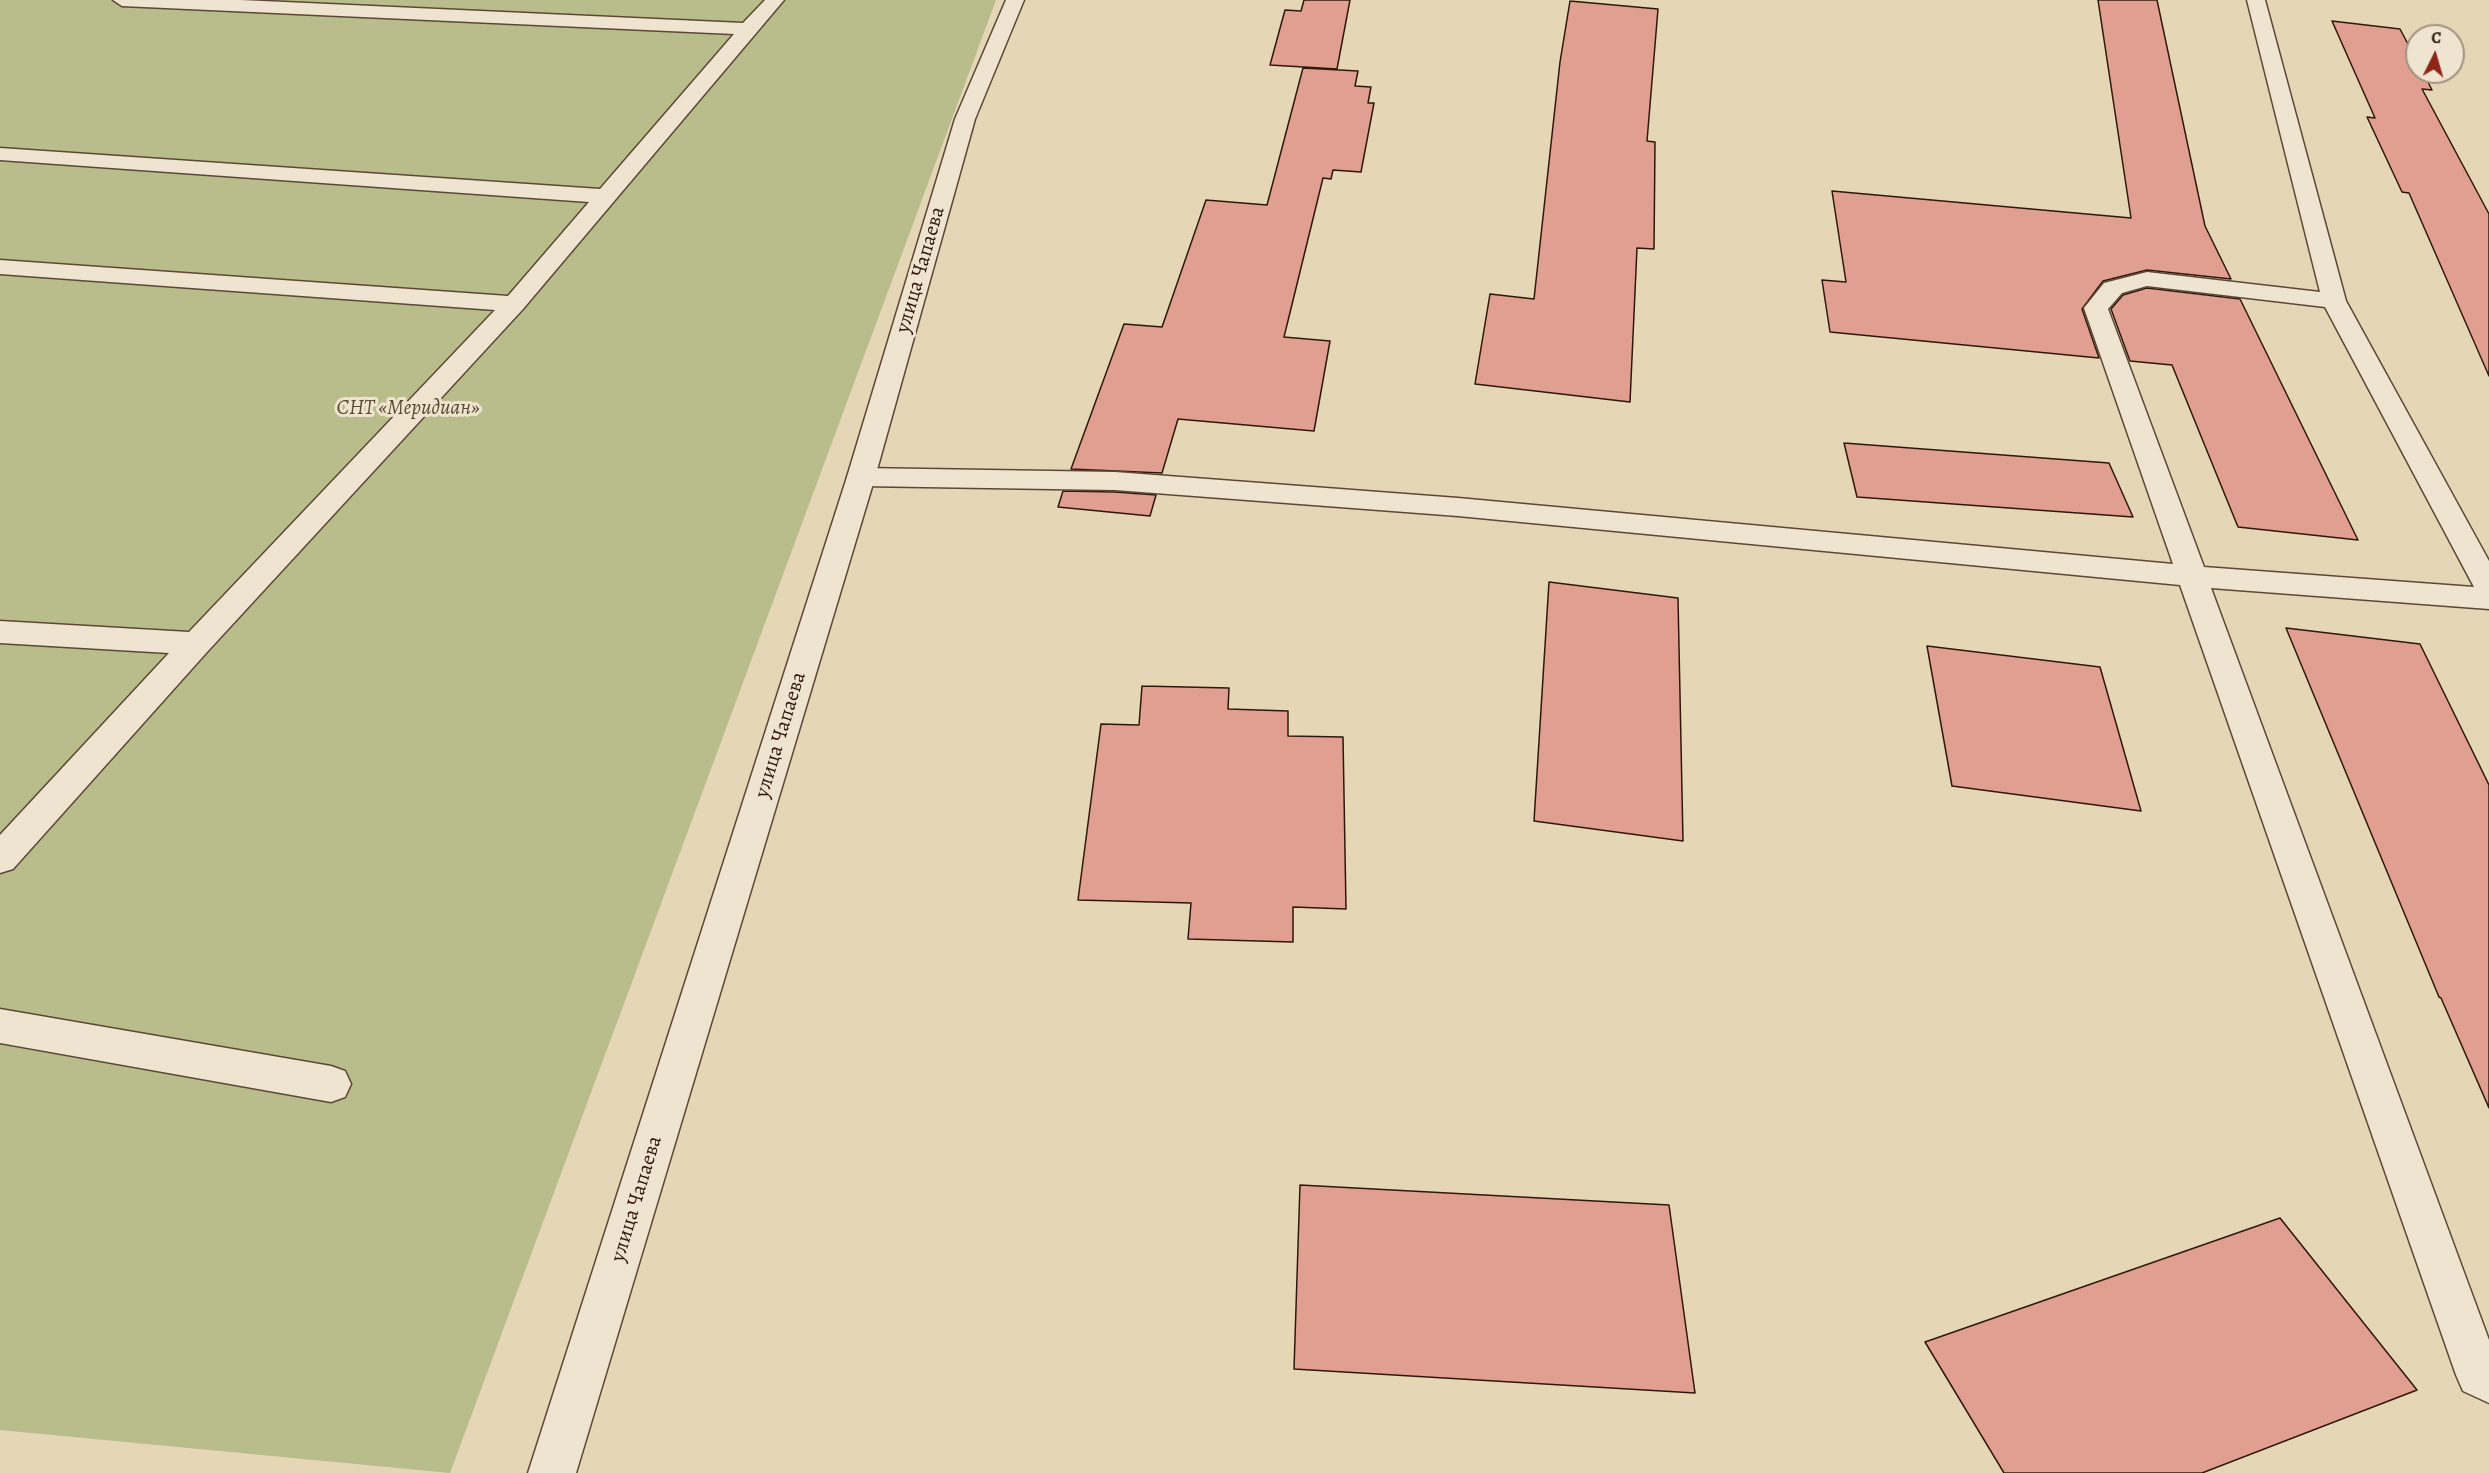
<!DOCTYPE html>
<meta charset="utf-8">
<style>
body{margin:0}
#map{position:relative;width:2489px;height:1473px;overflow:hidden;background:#e5d6b5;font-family:Alegreya,serif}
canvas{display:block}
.north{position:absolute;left:2405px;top:24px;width:60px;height:60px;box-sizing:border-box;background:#eee4cf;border:2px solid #a29281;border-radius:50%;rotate:5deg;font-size:16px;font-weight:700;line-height:24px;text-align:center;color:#2f180b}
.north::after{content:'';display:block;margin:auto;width:21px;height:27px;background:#8f2418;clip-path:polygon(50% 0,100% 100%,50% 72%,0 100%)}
</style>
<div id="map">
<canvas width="2489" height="1473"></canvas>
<div class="north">С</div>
</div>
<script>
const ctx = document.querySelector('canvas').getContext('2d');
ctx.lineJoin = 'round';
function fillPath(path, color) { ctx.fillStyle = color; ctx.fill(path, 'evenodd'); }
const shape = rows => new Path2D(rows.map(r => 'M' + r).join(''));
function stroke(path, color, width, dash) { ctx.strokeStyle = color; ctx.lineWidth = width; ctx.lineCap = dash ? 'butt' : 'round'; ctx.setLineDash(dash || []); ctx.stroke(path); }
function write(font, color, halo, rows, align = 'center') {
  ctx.font = font + ' Alegreya,serif'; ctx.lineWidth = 6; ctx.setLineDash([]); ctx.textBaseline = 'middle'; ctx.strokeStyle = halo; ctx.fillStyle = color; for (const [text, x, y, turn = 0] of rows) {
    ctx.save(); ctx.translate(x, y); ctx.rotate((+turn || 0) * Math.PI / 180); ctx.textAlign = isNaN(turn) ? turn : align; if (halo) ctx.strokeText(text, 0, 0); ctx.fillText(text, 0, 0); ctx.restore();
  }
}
const green = shape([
 [0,0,996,0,450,1473,0,1430]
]);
const building = shape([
 [1304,0,1350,0,1337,69,1270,65,1285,10,1301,11,1304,0],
 [2098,0,2157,0,2205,226,2231,279,2147,270,2103,281,2082,309,2099,358,1830,332,1822,280,1846,282,1832,191,2131,218,2098,0],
 [1570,1,1658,9,1647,141,1655,142,1654,249,1637,248,1630,402,1475,384,1490,294,1534,299,1560,62,1570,1],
 [2332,21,2400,29,2417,61,2417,72,2423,72,2432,90,2422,89,2489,214,2489,376,2409,193,2402,192,2367,117,2375,118,2332,21],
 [1303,68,1358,71,1355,86,1371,87,1368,103,1374,103,1361,172,1333,170,1331,179,1323,178,1284,337,1330,341,1314,431,1178,419,1162,473,1071,469,1124,324,1162,327,1206,200,1267,205,1303,68],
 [2147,288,2240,299,2358,540,2238,527,2172,365,2130,361,2111,309,2123,295,2147,288],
 [1844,443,2109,463,2133,517,1857,497,1844,443],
 [1063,491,1115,492,1156,495,1150,516,1058,507,1063,491],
 [1549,582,1678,598,1683,841,1534,821,1549,582],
 [2286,628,2420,644,2489,785,2489,1108,2441,998,2439,997,2286,628],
 [1927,646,2100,667,2141,811,1952,786,1927,646],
 [1142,686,1229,688,1228,709,1288,711,1288,736,1343,737,1346,909,1293,907,1293,942,1188,939,1191,903,1078,900,1101,724,1139,725,1142,686],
 [1300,1185,1669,1205,1695,1393,1294,1369,1300,1185],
 [2280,1218,2417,1390,2202,1473,2004,1473,1925,1342,2280,1218]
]);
const service = shape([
 [113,0,241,0,743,23,765,0,784,0,523,309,207,652,13,869,0,873,0,835,169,653,0,643,0,621,189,632,495,310,0,274,0,260,508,296,589,202,0,160,0,148,600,189,734,34,122,6,113,0],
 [2247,0,2265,0,2346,301,2489,561,2489,609,2211,588,2489,1340,2489,1403,2463,1391,2456,1375,2180,585,1458,516,1115,490,861,486,851,483,847,477,851,471,861,468,1115,472,1458,498,2173,564,2084,308,2104,283,2147,272,2320,292,2247,0],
 [2147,286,2325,307,2474,587,2204,567,2108,309,2122,293,2147,286],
 [0,1009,331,1066,345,1071,351,1084,345,1097,331,1102,0,1043,0,1009]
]);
const minor = shape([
 [1006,0,1024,0,975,119,875,477,576,1473,528,1473,847,477,955,119,1006,0]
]);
const streetNames = [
 ["улица Чапаева",921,270,-74],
 ["улица Чапаева",781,735,-73],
 ["улица Чапаева",637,1199,-73]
];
const parkNames = [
 ["СНТ «Меридиан»",408,409]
];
fillPath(green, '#b8bd8b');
fillPath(building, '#e19f91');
stroke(building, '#2f180b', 1.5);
stroke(service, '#5c4836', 3);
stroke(minor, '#5c4836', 3);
fillPath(service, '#eee4cf');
fillPath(minor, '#eee4cf');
write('21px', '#2f180b', '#eee4cf', streetNames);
write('italic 21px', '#584a31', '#eee4cf', parkNames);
</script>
